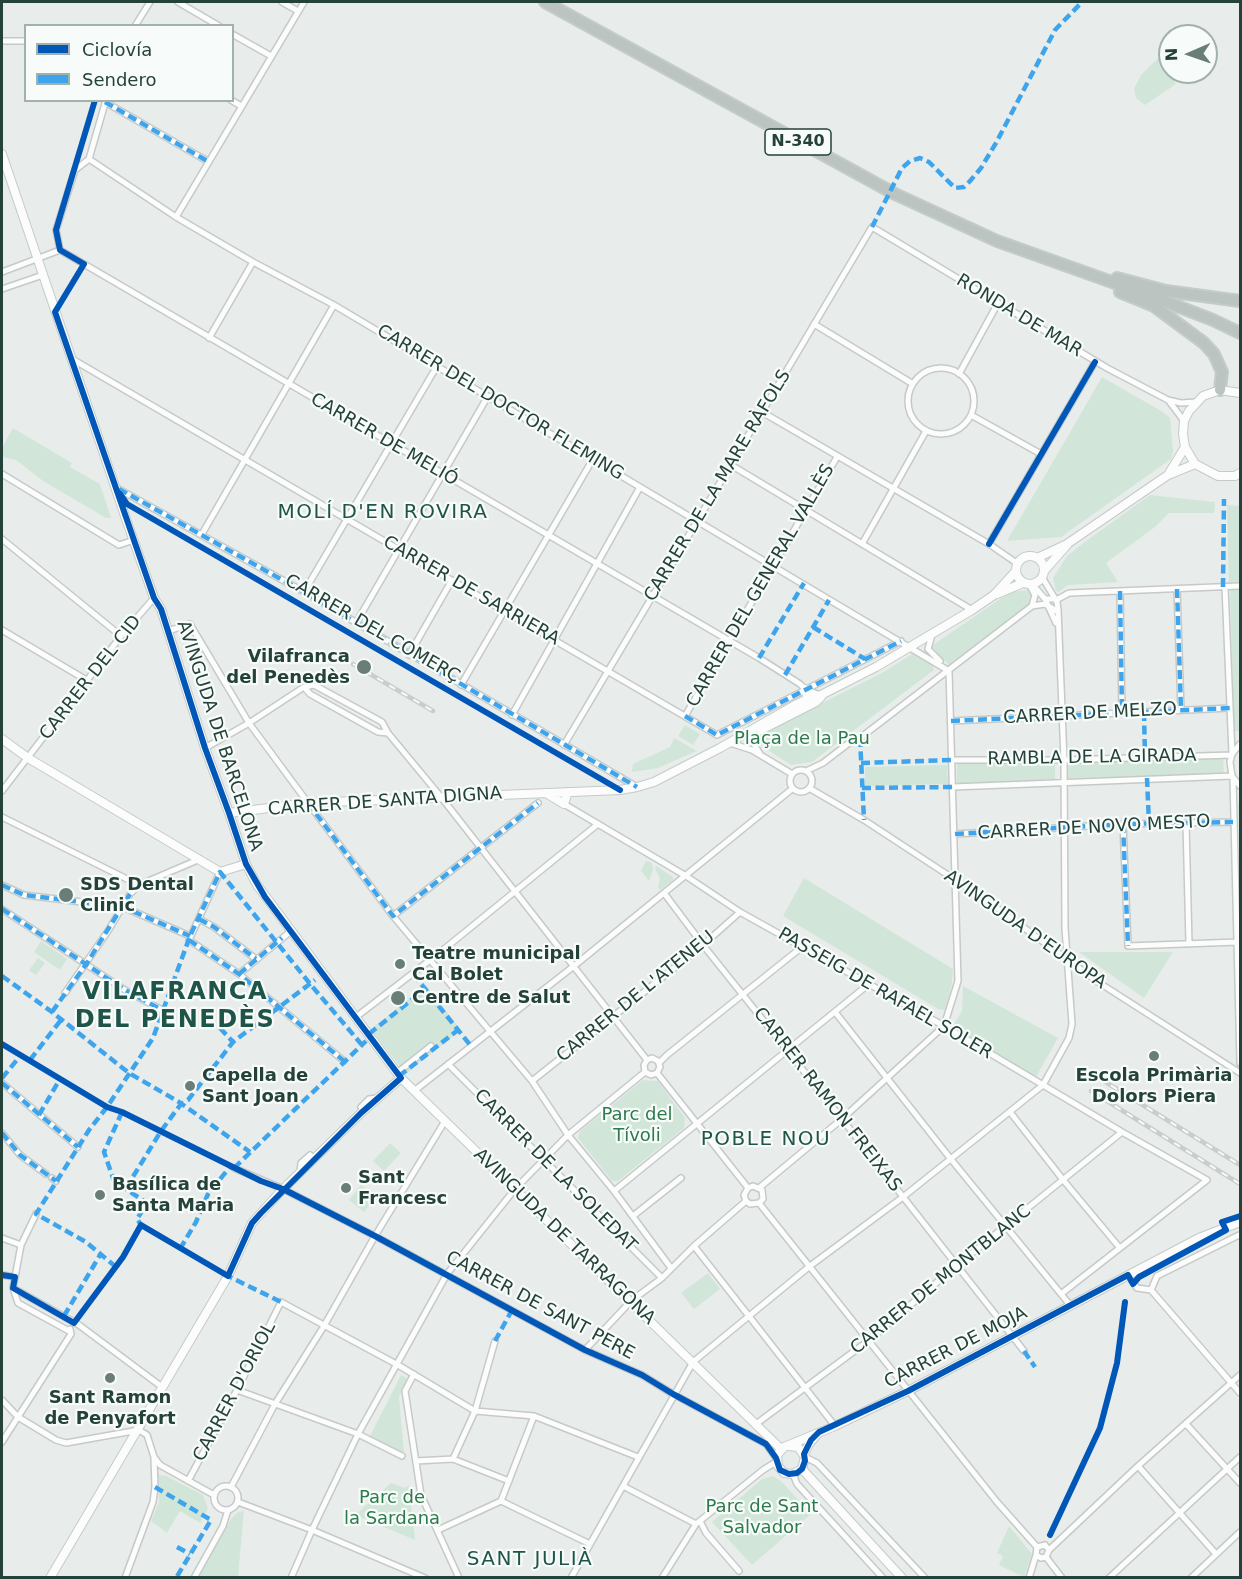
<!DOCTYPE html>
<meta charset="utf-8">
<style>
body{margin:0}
#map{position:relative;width:1242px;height:1579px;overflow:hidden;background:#e8edeb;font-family:"DejaVu Sans",sans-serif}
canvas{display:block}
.frame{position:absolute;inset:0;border:3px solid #24423a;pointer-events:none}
.legend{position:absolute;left:24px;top:24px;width:210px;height:78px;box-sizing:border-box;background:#f7fbf9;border:2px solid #a3b1ad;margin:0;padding:8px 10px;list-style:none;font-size:18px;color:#24423a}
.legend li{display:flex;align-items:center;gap:12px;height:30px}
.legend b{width:30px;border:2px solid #a3b1ad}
.north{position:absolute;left:1158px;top:24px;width:60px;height:60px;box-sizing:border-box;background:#f7fbf9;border:2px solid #a3b1ad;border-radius:50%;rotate:268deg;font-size:16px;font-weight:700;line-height:24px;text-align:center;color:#24423a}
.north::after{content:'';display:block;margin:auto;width:21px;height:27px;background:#697e78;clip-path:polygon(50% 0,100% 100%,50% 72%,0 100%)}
</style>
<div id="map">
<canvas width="1242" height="1579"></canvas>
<div class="frame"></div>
<ul class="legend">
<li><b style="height:8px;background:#0057b8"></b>Ciclovía</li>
<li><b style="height:8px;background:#3ea4ec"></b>Sendero</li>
</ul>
<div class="north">N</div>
</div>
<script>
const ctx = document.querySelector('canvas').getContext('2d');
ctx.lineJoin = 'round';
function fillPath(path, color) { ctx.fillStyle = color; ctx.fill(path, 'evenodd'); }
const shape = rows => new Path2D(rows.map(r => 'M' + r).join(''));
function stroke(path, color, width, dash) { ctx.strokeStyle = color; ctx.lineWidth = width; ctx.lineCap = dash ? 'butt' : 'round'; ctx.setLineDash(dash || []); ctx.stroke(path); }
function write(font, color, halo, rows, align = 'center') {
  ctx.font = font + ' "DejaVu Sans",sans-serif'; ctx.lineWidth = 4.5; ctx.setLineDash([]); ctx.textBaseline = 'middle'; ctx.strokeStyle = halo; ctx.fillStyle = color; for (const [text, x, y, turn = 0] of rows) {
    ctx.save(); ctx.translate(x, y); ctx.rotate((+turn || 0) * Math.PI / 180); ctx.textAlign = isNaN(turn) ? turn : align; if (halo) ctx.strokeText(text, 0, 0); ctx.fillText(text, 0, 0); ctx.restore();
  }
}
const green = shape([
 [1166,50,1170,53,1169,74,1176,84,1145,105,1136,98,1134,89,1141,75],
 [1102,377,1163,412,1170,418,1173,451,1171,459,1061,537,1007,541],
 [13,428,72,463,70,467,100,484,111,518,106,518,43,481,16,460,2,457,2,448],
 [1150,495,1215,502,1214,513,1169,513,1155,527,1106,563,1118,582,1068,585,1059,592,1056,591,1053,578,1067,556,1082,544],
 [1227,505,1240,506,1240,584,1229,585],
 [1240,589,1240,731,1234,731,1230,590],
 [1028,590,1033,597,1029,607,949,665,930,647,1010,592],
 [912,654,932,663,934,670,812,762,791,765,757,743,760,734,882,673],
 [685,725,700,734,693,745,678,736],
 [674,738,697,751,658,768,632,772,633,764,670,747],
 [1223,758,1224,775,1068,778,1067,763],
 [1055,763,1055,779,957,784,957,764],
 [947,765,948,784,865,786,865,767],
 [1238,803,1240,803,1240,923],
 [646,861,652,863,653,870,649,881,641,871],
 [656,866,673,877,673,880,660,890,658,887,660,878,655,869],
 [804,878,953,969,952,984,945,1010,938,1009,783,916],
 [41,941,67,959,60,970,34,952],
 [1079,952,1173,952,1144,998],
 [38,958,45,963,36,975,29,970],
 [426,985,461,1030,406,1074,371,1029],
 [963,986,1058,1038,1036,1077,952,1027,962,1011],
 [643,1080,658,1081,685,1118,684,1128,618,1181,612,1181,578,1138,580,1131],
 [390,1143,401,1153,384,1171,373,1161],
 [361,1185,376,1197,364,1212,349,1200],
 [708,1273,720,1289,694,1309,681,1293],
 [401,1375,408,1379,399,1397,404,1453,370,1436],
 [158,1475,166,1476,203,1495,208,1508,200,1523,180,1511,167,1533,151,1521,159,1502],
 [773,1476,782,1482,811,1514,752,1565,712,1522,762,1479],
 [391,1483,405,1488,409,1485,415,1540,355,1515],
 [244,1511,238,1577,199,1577,231,1519,238,1512],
 [1009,1526,1032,1554,1024,1577,999,1565,1003,1556,997,1553]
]);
const street = shape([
 [178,2,219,26],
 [282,2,298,11],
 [135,26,150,2],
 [232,34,271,56],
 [2,41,26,41],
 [231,100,241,106],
 [105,102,209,162],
 [89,159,176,217,253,262,334,305,949,671,958,981,944,1026],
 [176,217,304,2],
 [60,250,56,230,75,170,89,159,106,100],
 [2,272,60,250,759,658,800,684,805,689,820,695],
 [2,289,43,275],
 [814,324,913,384],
 [209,338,253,262],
 [72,359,717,735,901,641],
 '908 401a33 33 0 1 1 66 0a33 33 0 1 1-66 0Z',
 [959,374,998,303],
 [1169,401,1184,421],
 [762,412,989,544,1018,564],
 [971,415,1041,454],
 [731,465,972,610],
 [2,474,119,545,134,540],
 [115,487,304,592,637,787],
 [202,534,334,305],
 [2,539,121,636],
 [862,544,926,431],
 [989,544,1095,362],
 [1029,584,1035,595,1032,606],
 [1032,584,1045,599,1056,623],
 [1225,587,1232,754],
 [1177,589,1181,710],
 [1120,591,1122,713],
 [304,592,437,366],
 [1045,599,1058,599,1069,593,1240,586],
 [356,623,488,396],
 [2,630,88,681],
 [168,631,190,624,249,723,308,803,393,916,532,1081,568,1135,614,1191,671,1268],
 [932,635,928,649,940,661],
 [409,655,452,580],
 [461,685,593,459],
 [304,687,310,694,378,732,388,733],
 [512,715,640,487],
 [685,716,837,457],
 [951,721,1230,708],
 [750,731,752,741,760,754],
 [730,743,752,750,792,774],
 [1240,744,1232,754,1230,762,1232,776,1240,786],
 [564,745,872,227,1107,368,1168,400,1181,403,1196,402],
 [205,748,249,723,304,687,314,685,382,722,388,733,441,797,647,1060],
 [952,760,1064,760,1232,755],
 '790 781a11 11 0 1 1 22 0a11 11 0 1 1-22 0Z',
 [806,771,823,763,849,743,860,738,1032,606,1045,604,1058,612],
 [1233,778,1240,1063],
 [953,787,1232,776],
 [809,788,864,820,986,900,1098,982,1240,1073],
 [2,791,121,636,154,598],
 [564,804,686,876,740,912,944,1026,1122,1132,1207,1180,1061,1294],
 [2,817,139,885],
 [1186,822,1189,944],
 [1123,824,1128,946,1238,942],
 [955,834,1123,824,1233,822],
 [220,872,189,940,239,974,344,1061],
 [2,885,24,895,123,907,190,936],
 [664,893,703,945,842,1119,1024,1351],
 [2,909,125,990,164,1011],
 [393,916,538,803],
 [199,919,214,927,256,959],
 [239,974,291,931],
 [65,993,108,931,130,894,139,885,200,859],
 [835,1012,950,1158,1070,1305],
 [356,1017,438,954,598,824],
 [647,1060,644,1065,645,1072,651,1075,657,1073],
 [647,1060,652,1058,658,1061,660,1067,657,1073],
 [659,1063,667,1055,802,947],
 [448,1064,662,1278],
 [397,1073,431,1046],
 [657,1073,748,1188],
 [532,1081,703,945,740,912],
 [2,1083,78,1147],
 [414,1091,574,966,792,789],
 [361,1107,369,1099,377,1098],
 [1010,1112,1064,1181,1119,1247],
 [2,1133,20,1155,46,1174],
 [234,1168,283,1189,375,1236,585,1350,642,1375,673,1394,766,1444,776,1458],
 [300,1172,301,1163,310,1155],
 [52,1178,56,1181],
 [748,1188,753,1186,762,1190,763,1199,759,1203],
 [748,1188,744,1195,746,1201,750,1204,759,1203],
 [759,1188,842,1119,944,1026],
 [614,1191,869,984],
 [759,1203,997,1502,1037,1547],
 [36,1214,21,1245,13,1288,18,1303,69,1331],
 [633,1216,681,1178],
 [1240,1236,1239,1235,1157,1276,1151,1290,1240,1393],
 [2,1238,21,1245],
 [694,1246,835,1426],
 [2,1275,15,1277],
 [1128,1275,1137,1288,1151,1290],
 [13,1288,79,1325,162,1387],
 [585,1350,631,1301,662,1278,694,1246,746,1201],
 [414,1374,405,1391,421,1495,459,1578],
 [237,1390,358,1434,402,1456],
 [2,1400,18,1417,56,1440,66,1443,139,1430,147,1435,154,1457,160,1465,214,1495],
 [756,1424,868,1341,956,1266,1122,1132],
 [1186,1424,1240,1483],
 [2,1442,71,1334,70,1329],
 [805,1457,817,1463,925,1578],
 [453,1459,475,1411,495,1341],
 [416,1461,453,1459,509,1481],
 [1138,1466,1216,1554],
 [793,1474,797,1484,883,1578],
 [188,1481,237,1390,281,1302,398,1365,475,1411,534,1416,638,1457],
 '214 1498a12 12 0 1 1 24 0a12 12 0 1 1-24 0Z',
 [623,1486,696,1524],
 [231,1487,275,1404,324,1326,375,1236,445,1121],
 [501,1501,590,1544],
 [238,1502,312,1530,425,1578],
 [700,1521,706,1533,739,1571],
 [438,1530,501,1501,534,1416],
 [1045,1545,1049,1550,1046,1557,1041,1558,1036,1555,1037,1547,1045,1545],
 [1049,1550,1138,1466,1240,1375],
 [1046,1557,1062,1578],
 [125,1578,153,1502,155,1487,154,1458],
 [194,1578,223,1526,228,1510],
 [291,1578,312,1530,358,1434,447,1274,515,1189,568,1135,645,1072],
 [571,1578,693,1362,810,1266,903,1197,1043,1085,1069,1038,1072,1024,1065,928,1064,760,1058,609,1057,602,1042,577],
 [662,1578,696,1524,763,1470,776,1462],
 [1029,1578,1036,1555],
 [1109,1578,1240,1457],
 [1191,1578,1240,1532]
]);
const secondary = shape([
 [2,154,126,519,154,598,161,609,205,748,229,813,246,864,257,885,401,1078,781,1449],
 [1240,393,1220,390,1203,396,1189,411,1184,421,1183,434,1185,447,1195,464,1218,476,1235,476,1240,473],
 [1168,475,1185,447],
 '1016 570a14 14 0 1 1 28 0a14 14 0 1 1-28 0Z',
 [1037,558,1067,544,1168,475,1195,464],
 [1044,571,1067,545],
 [997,594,1023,583],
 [805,689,808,699],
 [761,730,816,702,821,697],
 [2,739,28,758,220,872,246,864],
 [546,793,564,804,568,792],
 [229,813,308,803,620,790,637,787,654,782,720,748,795,705,808,699,821,695,876,667,972,610,994,595,1016,571],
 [789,1446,798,1447,805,1457,802,1469,793,1474,784,1473,778,1466,777,1455,784,1447,835,1426,908,1391,1199,1238,1240,1222],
 [804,1454,809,1444,818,1433],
 [802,1469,902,1578],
 [50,1578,228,1276,252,1223,283,1189,361,1113,401,1078]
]);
const highway = shape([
 [545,2,895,194,997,241,1151,296,1213,320,1240,333],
 [1117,278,1166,291,1240,301],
 [1120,292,1154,306,1204,343,1214,354,1222,372,1220,390]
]);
const rail = shape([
 [353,664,433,711],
 [1099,1078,1240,1165],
 [1091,1091,1240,1184]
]);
const quiet = shape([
 [105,102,209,162],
 [872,227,902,168,910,161,920,158,929,162,955,188,964,187,970,181,981,168,996,143,1055,30,1082,2],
 [119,489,304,592,637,787],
 [1223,587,1224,499],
 [1177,589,1181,710],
 [1120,591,1122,713],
 [813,627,865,659],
 [759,658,804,583],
 [785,675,829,600],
 [1144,712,1145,758],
 [685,716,717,735,901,641],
 [951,721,1230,708],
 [860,738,864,820],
 [861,763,952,760],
 [1147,778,1149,824],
 [862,788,953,787],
 [308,803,393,916,538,803],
 [1123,824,1128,946],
 [955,834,1123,824,1233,822],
 [2,885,24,895,123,907,190,936],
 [2,909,125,990,164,1011],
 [199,919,214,927,256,959],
 [189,940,239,974,344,1061],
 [239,974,282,938],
 [413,974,471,1046],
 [2,976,52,1012,129,1073,179,1102,250,1152],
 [52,1012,87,963,130,894],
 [220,1028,233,1042],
 [369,1034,425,989],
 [30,1060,61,1020],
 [399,1076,458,1030],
 [2,1078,21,1055],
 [2,1083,78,1147],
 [122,1112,104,1152,114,1181,147,1203,137,1219,141,1225],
 [39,1115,60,1079],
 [2,1133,20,1155,56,1181],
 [234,1168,366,1041],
 [126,1188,161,1131,181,1104,188,1100,233,1042,315,980],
 [180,1249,196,1222,208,1194,230,1167],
 [116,1267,86,1242,36,1214,89,1130,107,1107,153,1038,190,936,220,872,311,985,362,1045],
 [224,1274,281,1302],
 [64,1316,100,1255],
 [495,1341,512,1310],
 [1024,1351,1035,1367],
 [155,1487,211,1520,176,1578],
 [177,1547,190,1554]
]);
const cycleway = shape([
 [120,494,127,504,620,790],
 [989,544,1095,362],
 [2,1044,107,1107,122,1112,261,1181,283,1189,375,1236,585,1350,642,1375,673,1394,766,1444,776,1458,780,1470,789,1474,797,1473,802,1469,805,1461,804,1454,811,1440,819,1432,908,1391,1128,1275,1133,1284,1139,1277,1226,1230,1222,1222,1240,1216],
 [2,1275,15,1277,13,1288,74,1323,123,1257,141,1225,228,1276,252,1223,261,1213,361,1113,401,1078,265,897,246,864,229,813,205,748,161,609,154,598,55,312,84,264,60,250,56,230,95,100],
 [1050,1535,1100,1428,1117,1363,1125,1302]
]);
const markers = [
 [364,667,8,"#697e78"],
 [66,895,8,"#697e78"],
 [400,964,6,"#697e78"],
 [398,998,8,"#697e78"],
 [1154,1056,6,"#697e78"],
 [190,1086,6,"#697e78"],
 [346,1188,6,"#697e78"],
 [100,1195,6,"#697e78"],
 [110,1378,6,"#697e78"]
];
const shields = [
 [798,142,66]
];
const shieldNames = [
 ["N-340",798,142]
];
const streetNames = [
 ["RONDA DE MAR",1019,316,31],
 ["CARRER DEL DOCTOR FLEMING",500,403,31],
 ["CARRER DE MELIÓ",384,440,30],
 ["CARRER DE LA MARE RÀFOLS",718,486,-59],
 ["CARRER DEL GENERAL VALLÈS",761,586,-60],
 ["CARRER DE SARRIERA",471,591,30],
 ["CARRER DEL COMERÇ",372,629,30],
 ["CARRER DEL CID",91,678,-52],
 ["CARRER DE MELZO",1090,714,-3],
 ["AVINGUDA DE BARCELONA",219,736,72],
 ["RAMBLA DE LA GIRADA",1092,758,-1],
 ["CARRER DE SANTA DIGNA",385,802,-4],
 ["CARRER DE NOVO MESTO",1094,828,-3],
 ["AVINGUDA D'EUROPA",1025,930,35],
 ["PASSEIG DE RAFAEL SOLER",885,994,30],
 ["CARRER DE L'ATENEU",636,997,-39],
 ["CARRER RAMON FREIXAS",827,1100,52],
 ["CARRER DE LA SOLEDAT",555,1171,45],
 ["AVINGUDA DE TARRAGONA",564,1237,44],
 ["CARRER DE MONTBLANC",941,1280,-39],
 ["CARRER DE SANT PERE",540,1306,28],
 ["CARRER DE MOJA",956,1348,-27],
 ["CARRER D'ORIOL",235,1392,-62]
];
const poiNames = [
 ["Vilafranca",350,657,"right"],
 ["del Penedès",350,678,"right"],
 ["SDS Dental",80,885],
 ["Clinic",80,906],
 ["Teatre municipal",412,954],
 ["Cal Bolet",412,975],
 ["Centre de Salut",412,998],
 ["Capella de",202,1076],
 ["Sant Joan",202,1097],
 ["Escola Primària",1154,1076,"center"],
 ["Dolors Piera",1154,1097,"center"],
 ["Sant",358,1178],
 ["Francesc",358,1199],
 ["Basílica de",112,1185],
 ["Santa Maria",112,1206],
 ["Sant Ramon",110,1398,"center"],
 ["de Penyafort",110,1419,"center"]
];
const parkNames = [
 ["Plaça de la Pau",802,739],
 ["Parc del",637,1115],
 ["Tívoli",637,1136],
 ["Parc de",392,1498],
 ["la Sardana",392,1519],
 ["Parc de Sant",762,1507],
 ["Salvador",762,1528]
];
const neighbourhoodNames = [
 ["MOLÍ D'EN ROVIRA",383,513],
 ["POBLE NOU",766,1140],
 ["SANT JULIÀ",530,1560]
];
const districtNames = [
 ["VILAFRANCA",175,993],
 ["DEL PENEDÈS",175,1021]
];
fillPath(green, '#d1e6d8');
stroke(street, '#c5cac8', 8);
stroke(secondary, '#c3cbc8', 10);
stroke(highway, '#c3ccc9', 14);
stroke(street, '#fcfcfc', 5);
stroke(secondary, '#fcfcfc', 8);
stroke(highway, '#bcc4c2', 10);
stroke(rail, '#c9cdcc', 4.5);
stroke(rail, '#f7fbf9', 2, [7]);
stroke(quiet, '#3ea4ec', 4.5, [9, 4.5]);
stroke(cycleway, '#0057b8', 6);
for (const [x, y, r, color] of markers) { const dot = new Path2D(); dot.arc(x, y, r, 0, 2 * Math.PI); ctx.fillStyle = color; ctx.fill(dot); stroke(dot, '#f7fbf9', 2); }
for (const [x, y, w] of shields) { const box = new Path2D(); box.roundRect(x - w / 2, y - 13, w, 26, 4.5); ctx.fillStyle = '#f7fbf9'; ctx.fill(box); stroke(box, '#24423a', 1.5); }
write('bold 16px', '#24423a', null, shieldNames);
write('18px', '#24423a', '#f7fbf9', streetNames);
write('bold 18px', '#24423a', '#f7fbf9', poiNames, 'left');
write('18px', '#2d7a4b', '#f7fbf9', parkNames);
ctx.letterSpacing = '1.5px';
write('20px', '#1f5548', '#f7fbf9', neighbourhoodNames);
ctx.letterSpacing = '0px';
ctx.letterSpacing = '1.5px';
write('bold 24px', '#1f5548', '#f7fbf9', districtNames);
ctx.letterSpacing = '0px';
</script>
